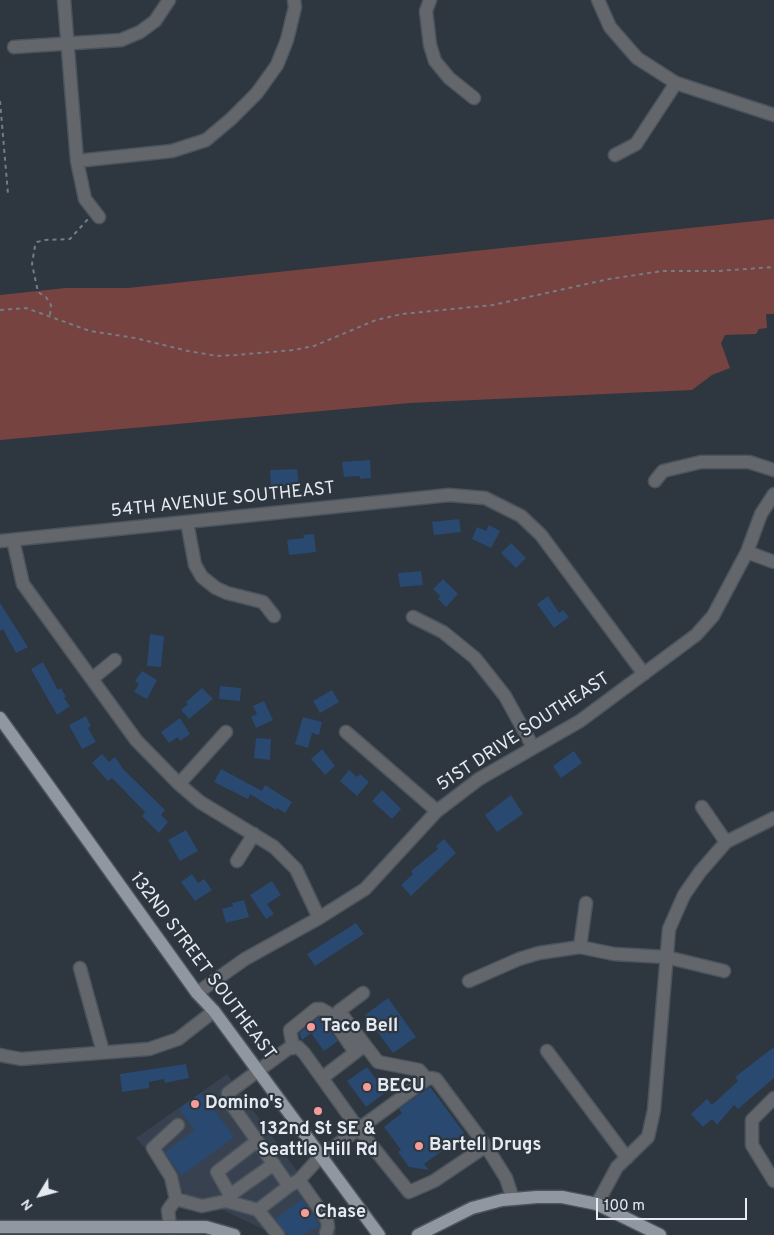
<!DOCTYPE html>
<style>
body{margin:0}
#map{position:relative;width:774px;height:1235px;overflow:hidden;background:#2e3640;font-family:Overpass,sans-serif}
canvas{display:block}
.north{position:absolute;left:15px;top:1170px;width:50px;height:50px;-webkit-text-stroke:4px #2e3640;paint-order:stroke;rotate:233deg;font-size:14px;font-weight:700;line-height:20px;text-align:center;color:#e5eaf0}
.north::after{content:'';display:block;margin:auto;width:18px;height:22px;background:#e5eaf0;clip-path:polygon(50% 0,100% 100%,50% 72%,0 100%)}
.scale{position:absolute;left:596px;top:1198px;width:151px;height:22px;box-sizing:border-box;border:2px solid #e5eaf0;border-top:0;padding-left:6px;font-size:15px;line-height:18px;white-space:nowrap;color:#e5eaf0;-webkit-text-stroke:4px #2e3640;paint-order:stroke}
</style>
<div id="map">
<canvas width="774" height="1235"></canvas>
<div class="north">N</div>
<div class="scale">100 m</div>
</div>
<script>
const ctx = document.querySelector('canvas').getContext('2d');
ctx.lineJoin = 'round';
function fillPath(path, color) { ctx.fillStyle = color; ctx.fill(path, 'evenodd'); }
const shape = rows => new Path2D(rows.map(r => 'M' + r).join(''));
function stroke(path, color, width, dash) { ctx.strokeStyle = color; ctx.lineWidth = width; ctx.lineCap = dash ? 'butt' : 'round'; ctx.setLineDash(dash || []); ctx.stroke(path); }
function write(font, color, halo, rows, align = 'center') {
  ctx.font = font + ' Overpass,sans-serif'; ctx.lineWidth = 4.5; ctx.setLineDash([]); ctx.textBaseline = 'middle'; ctx.strokeStyle = halo; ctx.fillStyle = color; for (const [text, x, y, turn = 0] of rows) {
    ctx.save(); ctx.translate(x, y); ctx.rotate((+turn || 0) * Math.PI / 180); ctx.textAlign = isNaN(turn) ? turn : align; if (halo) ctx.strokeText(text, 0, 0); ctx.fillText(text, 0, 0); ctx.restore();
  }
}
const built = shape([
 [227,1074,335,1224,336,1235,275,1235,219,1208,185,1210,184,1193,136,1138]
]);
const green = shape([
 [774,219,774,314,766,314,767,328,759,329,756,334,725,335,721,343,730,368,712,375,692,390,410,403,0,440,0,295,66,288,128,288]
]);
const building = shape([
 [370,460,371,478,360,479,360,476,344,477,342,462],
 [297,469,299,487,287,488,287,485,271,486,270,470],
 [459,519,461,532,434,535,432,522],
 [489,525,500,531,491,548,472,539,477,527,486,531],
 [314,534,316,552,289,555,287,540,304,538,303,535],
 [511,543,526,558,516,568,501,553],
 [421,571,423,585,400,587,398,573],
 [443,579,458,594,446,607,438,599,440,596,433,589],
 [548,596,559,613,563,610,569,617,554,628,537,604],
 [0,603,28,647,16,653,3,629,0,631],
 [150,634,164,636,161,667,147,666],
 [43,662,58,690,61,688,66,697,64,698,70,706,57,715,31,669],
 [142,671,157,680,147,699,134,692,139,684,135,681],
 [220,686,241,688,240,701,219,699],
 [202,688,213,699,189,719,181,710,188,704,186,702],
 [332,690,339,702,320,713,313,701],
 [264,701,273,720,256,728,251,717,257,714,253,706],
 [86,716,91,726,88,728,96,742,82,749,69,725],
 [303,717,322,722,319,735,312,733,308,748,295,744],
 [180,718,190,734,180,741,178,737,169,743,161,732],
 [256,738,271,739,270,760,254,758],
 [322,749,335,766,325,775,311,759],
 [574,751,582,763,561,778,553,766],
 [102,754,109,762,115,757,123,769,165,810,161,815,168,822,159,833,142,816,145,812,112,778,108,781,92,763],
 [221,769,262,791,265,785,292,802,285,813,277,808,276,810,250,794,248,799,214,782],
 [349,770,357,777,360,774,369,782,357,796,340,781],
 [382,790,401,809,392,819,372,801],
 [511,795,523,814,497,832,485,815],
 [186,830,198,851,180,861,168,840],
 [444,839,456,853,411,896,401,885,413,874,411,871,438,849,436,846],
 [192,874,198,883,204,879,212,890,195,901,181,882],
 [272,881,281,895,267,904,274,914,266,919,250,895],
 [244,900,249,917,226,923,222,909,233,906,232,903],
 [356,923,364,934,315,966,307,954],
 [388,998,416,1037,393,1053,365,1015],
 [319,1017,338,1041,324,1051,311,1033,302,1040,299,1033],
 [774,1047,774,1078,738,1109,734,1105,717,1125,712,1119,703,1127,691,1114,707,1099,712,1105,738,1081,735,1077],
 [186,1064,189,1078,165,1083,164,1079,149,1082,149,1088,122,1092,120,1074],
 [367,1067,386,1092,366,1107,347,1081],
 [430,1087,465,1134,424,1164,429,1170,409,1167,398,1152,401,1150,384,1127,402,1113,399,1109],
 [201,1093,234,1137,181,1176,165,1152,195,1130,179,1109],
 [302,1199,320,1226,302,1235,290,1235,286,1233,275,1219]
]);
const path = shape([
 [0,101,8,194],
 [0,310,26,308,90,331,135,338,188,351,217,356,236,355,294,350,314,346,376,320,402,314,493,305,609,279,663,271,718,271,774,267],
 [50,315,51,305,46,297,38,292,32,264,35,246,37,242,45,240,70,239,88,219]
]);
const minor = shape([
 [64,0,77,161,85,199,99,217],
 [430,0,426,11,430,45,435,61,449,78,474,98],
 [598,0,610,27,637,58,676,83,774,115],
 [14,47,121,40,140,32,155,21,169,0],
 [615,155,636,144,676,83],
 [77,161,172,151,206,140,231,119,257,93,277,65,287,40,295,7,294,0],
 [655,481,663,471,701,462,749,462,774,470],
 [187,522,195,565,202,577,216,588,227,593,263,602,274,616],
 [13,540,23,584,136,740,179,784,200,802,274,847,296,869,319,918],
 [0,541,449,495,485,498,521,516,541,535,644,674],
 [747,552,774,562],
 [413,617,443,632,475,658,505,696,533,747],
 [93,678,115,660],
 [346,732,437,811],
 [179,784,226,732],
 [702,807,726,842],
 [237,861,254,834],
 [580,947,586,903],
 [80,968,103,1052],
 [469,981,519,959,539,953,580,947,614,954,666,957,724,971],
 [197,993,245,959,319,918,365,889,437,811,479,779,580,721,696,635,713,616,747,552,761,514,774,494],
 [363,993,339,1011,378,1062,419,1070,427,1079],
 [293,1048,290,1030,316,1009,321,1009,328,1013,355,1052],
 [547,1051,627,1158],
 [0,1055,21,1059,149,1049,178,1039,214,1011],
 [322,1078,361,1048],
 [774,1098,752,1120,752,1145,774,1181],
 [299,1180,327,1220,328,1227,326,1233],
 [289,1186,299,1180,320,1157,427,1079,432,1078,436,1079,486,1146,506,1178,513,1199],
 [230,1195,274,1164],
 [176,1199,171,1177,153,1148,178,1125],
 [226,1201,230,1195,217,1172,257,1141],
 [597,1204,617,1167,648,1137,654,1110,669,929,684,895,700,872,726,842,774,818],
 [258,1210,278,1235],
 [170,1227,168,1210,176,1199,202,1206,226,1201,258,1210,289,1186,229,1101,228,1093,289,1048,298,1047,304,1053,360,1131,409,1192,434,1181,486,1146]
]);
const major = shape([
 [0,718,197,993,214,1011,379,1235],
 [0,1227,206,1227,234,1235],
 [418,1235,472,1208,502,1200,537,1197,562,1197,597,1204,660,1235]
]);
const markers = [
 [311,1027,5,"#f59b98"],
 [367,1087,5,"#f59b98"],
 [195,1104,5,"#f59b98"],
 [318,1111,5,"#f59b98"],
 [419,1146,5,"#f59b98"],
 [305,1213,5,"#f59b98"]
];
const streetNames = [
 ["54TH AVENUE SOUTHEAST",223,501,-6],
 ["51ST DRIVE SOUTHEAST",524,733,-33],
 ["132ND STREET SOUTHEAST",202,967,53]
];
const poiNames = [
 ["Taco Bell",321,1027],
 ["BECU",377,1087],
 ["Domino's",205,1104],
 ["132nd St SE &",318,1130,"center"],
 ["Seattle Hill Rd",318,1151,"center"],
 ["Bartell Drugs",429,1146],
 ["Chase",315,1213]
];
fillPath(built, '#374150');
fillPath(green, '#764341');
fillPath(building, '#294970');
stroke(minor, '#4b535c', 15);
stroke(major, '#4b535c', 15);
stroke(path, '#757c84', 2, [4, 4]);
stroke(minor, '#63676c', 12);
stroke(major, '#9097a1', 12);
for (const [x, y, r, color] of markers) { const dot = new Path2D(); dot.arc(x, y, r, 0, 2 * Math.PI); ctx.fillStyle = color; ctx.fill(dot); stroke(dot, '#2e3640', 2); }
write('18px', '#e5eaf0', '#2e3640', streetNames);
write('bold 18px', '#e5eaf0', '#2e3640', poiNames, 'left');
</script>
